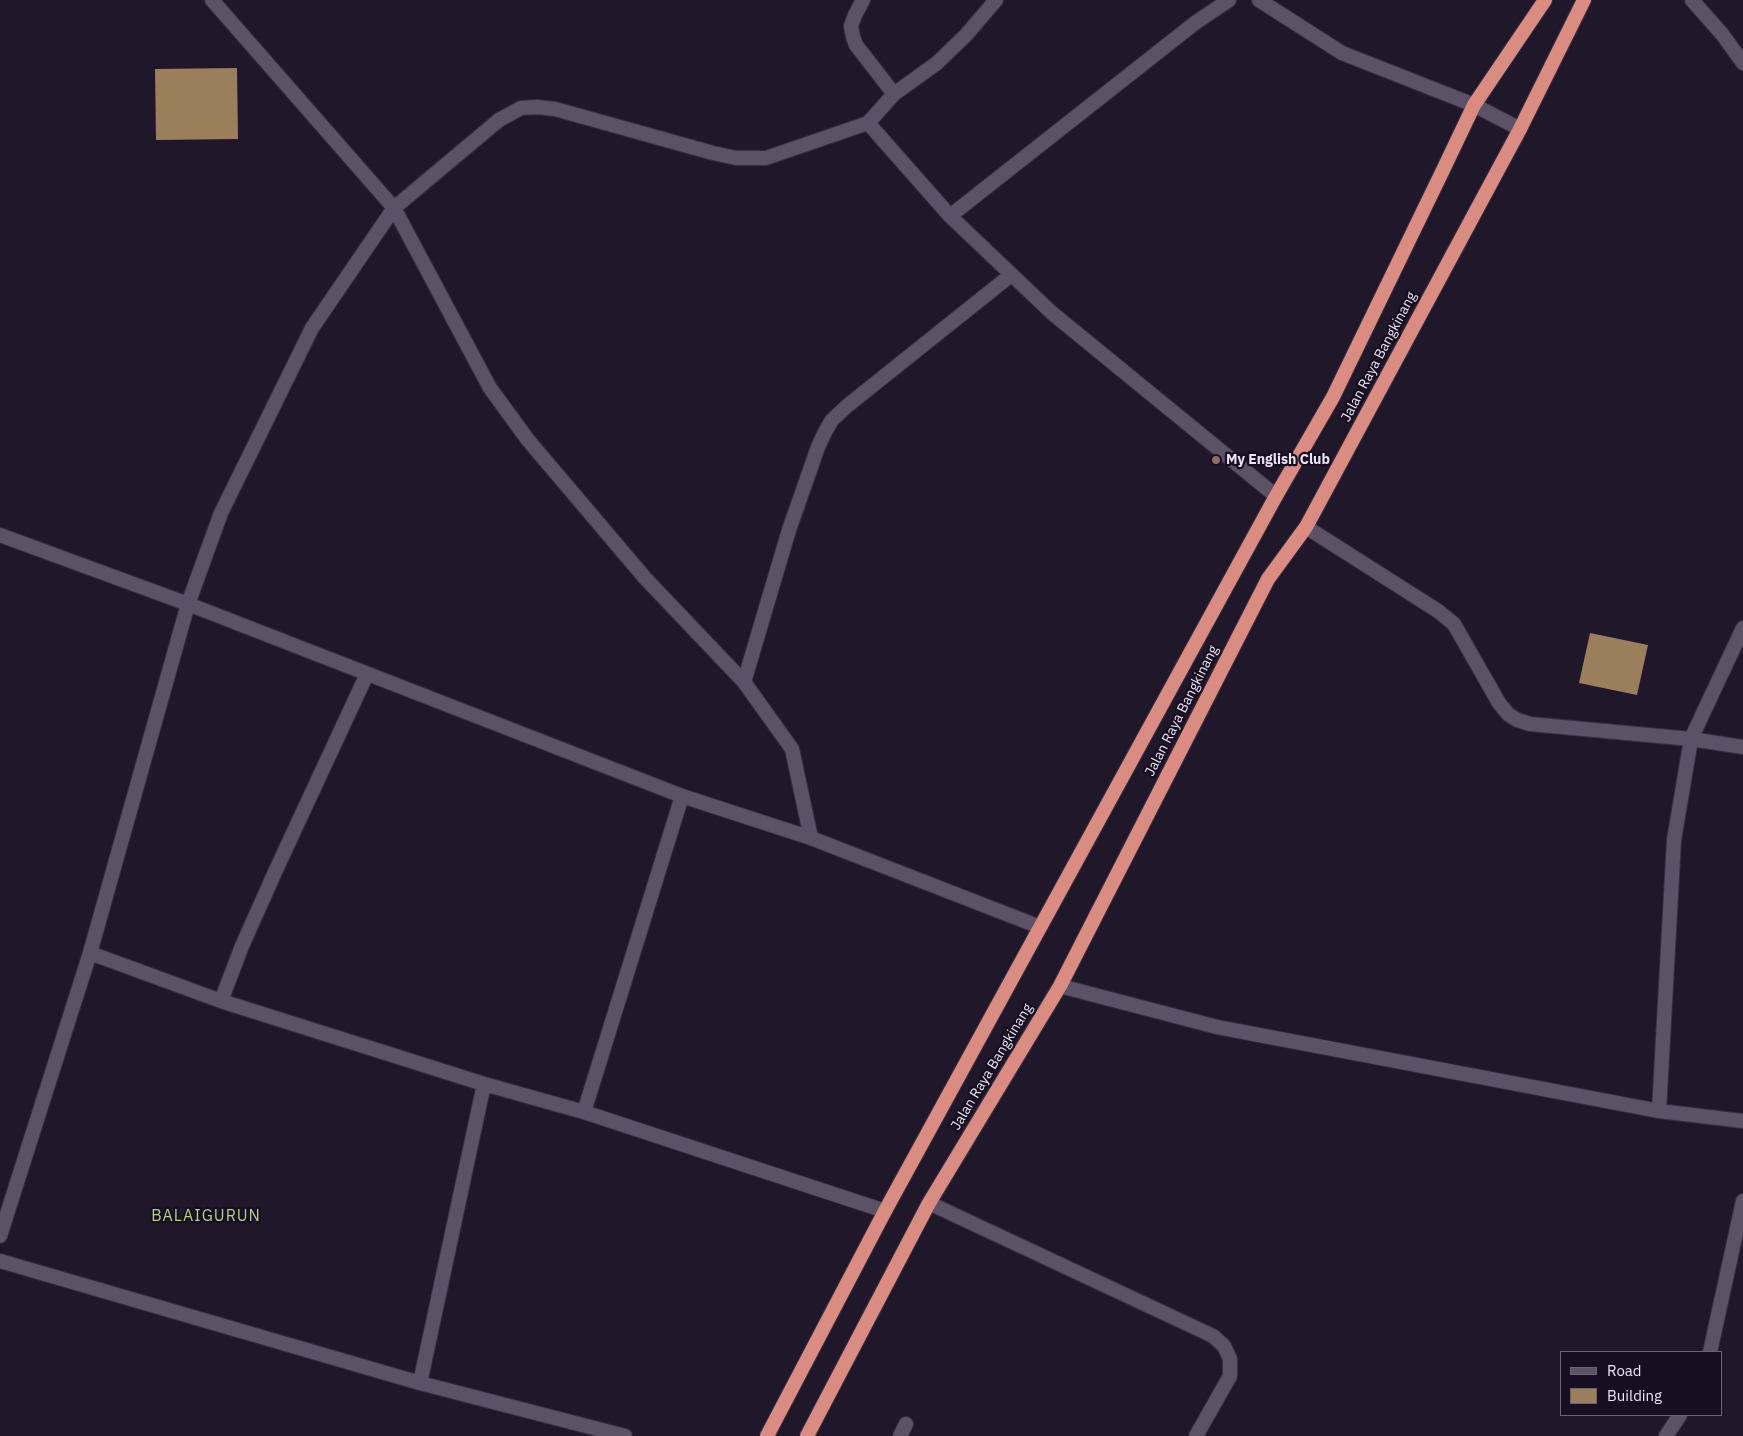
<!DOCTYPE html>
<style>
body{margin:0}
#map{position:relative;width:1743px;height:1436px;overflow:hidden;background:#21172a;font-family:"IBM Plex Sans",sans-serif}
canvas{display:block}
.legend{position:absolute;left:1560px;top:1351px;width:162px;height:65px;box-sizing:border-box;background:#180e21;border:1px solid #6c6475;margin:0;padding:6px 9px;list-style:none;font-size:15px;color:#ebe4f2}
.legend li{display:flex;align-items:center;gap:10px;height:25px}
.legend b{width:25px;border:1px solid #6c6475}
</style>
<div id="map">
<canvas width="1743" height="1436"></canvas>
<ul class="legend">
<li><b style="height:6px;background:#5d5168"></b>Road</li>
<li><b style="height:14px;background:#9b7f5c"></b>Building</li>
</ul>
</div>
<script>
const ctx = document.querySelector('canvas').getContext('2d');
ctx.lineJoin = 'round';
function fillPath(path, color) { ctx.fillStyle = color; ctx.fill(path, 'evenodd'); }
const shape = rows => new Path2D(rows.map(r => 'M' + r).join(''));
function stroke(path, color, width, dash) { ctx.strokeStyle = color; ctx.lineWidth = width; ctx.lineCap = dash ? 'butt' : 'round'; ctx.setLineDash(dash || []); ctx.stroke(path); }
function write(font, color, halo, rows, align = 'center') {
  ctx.font = font + ' "IBM Plex Sans",sans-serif'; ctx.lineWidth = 4.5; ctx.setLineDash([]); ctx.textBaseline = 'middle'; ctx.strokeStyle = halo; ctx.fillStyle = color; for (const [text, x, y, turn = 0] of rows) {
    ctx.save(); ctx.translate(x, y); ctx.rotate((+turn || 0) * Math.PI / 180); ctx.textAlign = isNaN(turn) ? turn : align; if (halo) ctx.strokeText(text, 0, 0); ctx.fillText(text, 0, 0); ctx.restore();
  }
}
const building = shape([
 [237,68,238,139,156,140,155,69],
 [1590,633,1648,645,1637,695,1579,683]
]);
const minor = shape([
 [212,0,394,208,490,388,528,440,645,578,744,682,792,749,811,838,1040,927],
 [863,0,855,15,851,26,853,37,856,45,894,94],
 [1259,0,1342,53,1474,105,1520,129],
 [1692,0,1722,34,1743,63],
 [868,123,950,216,1052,313,1276,496],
 [950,216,1195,23,1229,0],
 [1306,527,1438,611,1454,624,1499,703,1508,714,1517,720,1530,724,1691,739,1743,747],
 [0,535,188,604,682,796,811,838],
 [744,682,789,530,818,447,825,432,832,420,847,406,1011,275],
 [90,953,221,1001,484,1084,584,1112,885,1211],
 [221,1001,242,946,275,872,367,674],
 [1659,1111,1674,840,1691,739,1743,628],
 [584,1112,682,796],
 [929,1203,1213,1336,1224,1346,1230,1359,1230,1376,1196,1436],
 [0,1236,90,953,188,604,221,513,312,328,394,208,499,120,521,108,537,107,555,109,713,153,736,158,766,158,868,123,894,94,937,63,966,35,996,0],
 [0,1261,420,1383,625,1436],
 [1710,1352,1743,1201],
 [420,1383,484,1084],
 [900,1436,906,1424],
 [1666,1436,1680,1415]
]);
const tertiary = shape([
 [1060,986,1217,1027,1659,1111,1743,1121]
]);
const trunk = shape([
 [767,1436,885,1211,1276,496,1333,397,1444,168,1474,105,1545,0],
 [807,1436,929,1203,1060,986,1268,579,1306,527,1520,129,1584,0]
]);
const markers = [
 [1216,460,5,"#8d6e63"]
];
const streetNames = [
 ["Jalan Raya Bangkinang",1379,357,-62],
 ["Jalan Raya Bangkinang",1182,711,-63],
 ["Jalan Raya Bangkinang",992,1067,-59]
];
const poiNames = [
 ["My English Club",1226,460]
];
const quarterNames = [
 ["BALAIGURUN",206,1216]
];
fillPath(building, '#9b7f5c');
stroke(minor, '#38303f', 16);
stroke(tertiary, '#38303f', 16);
stroke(trunk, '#38303f', 16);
stroke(minor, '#5d5168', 14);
stroke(tertiary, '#5d5168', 14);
stroke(trunk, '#da8c82', 14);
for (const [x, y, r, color] of markers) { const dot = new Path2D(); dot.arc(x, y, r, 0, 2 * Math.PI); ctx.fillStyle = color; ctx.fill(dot); stroke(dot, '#180e21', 2); }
write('14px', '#ebe4f2', '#180e21', streetNames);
write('bold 14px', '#ebe4f2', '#180e21', poiNames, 'left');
ctx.letterSpacing = '1px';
write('16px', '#b3d088', '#180e21', quarterNames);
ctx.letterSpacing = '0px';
</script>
